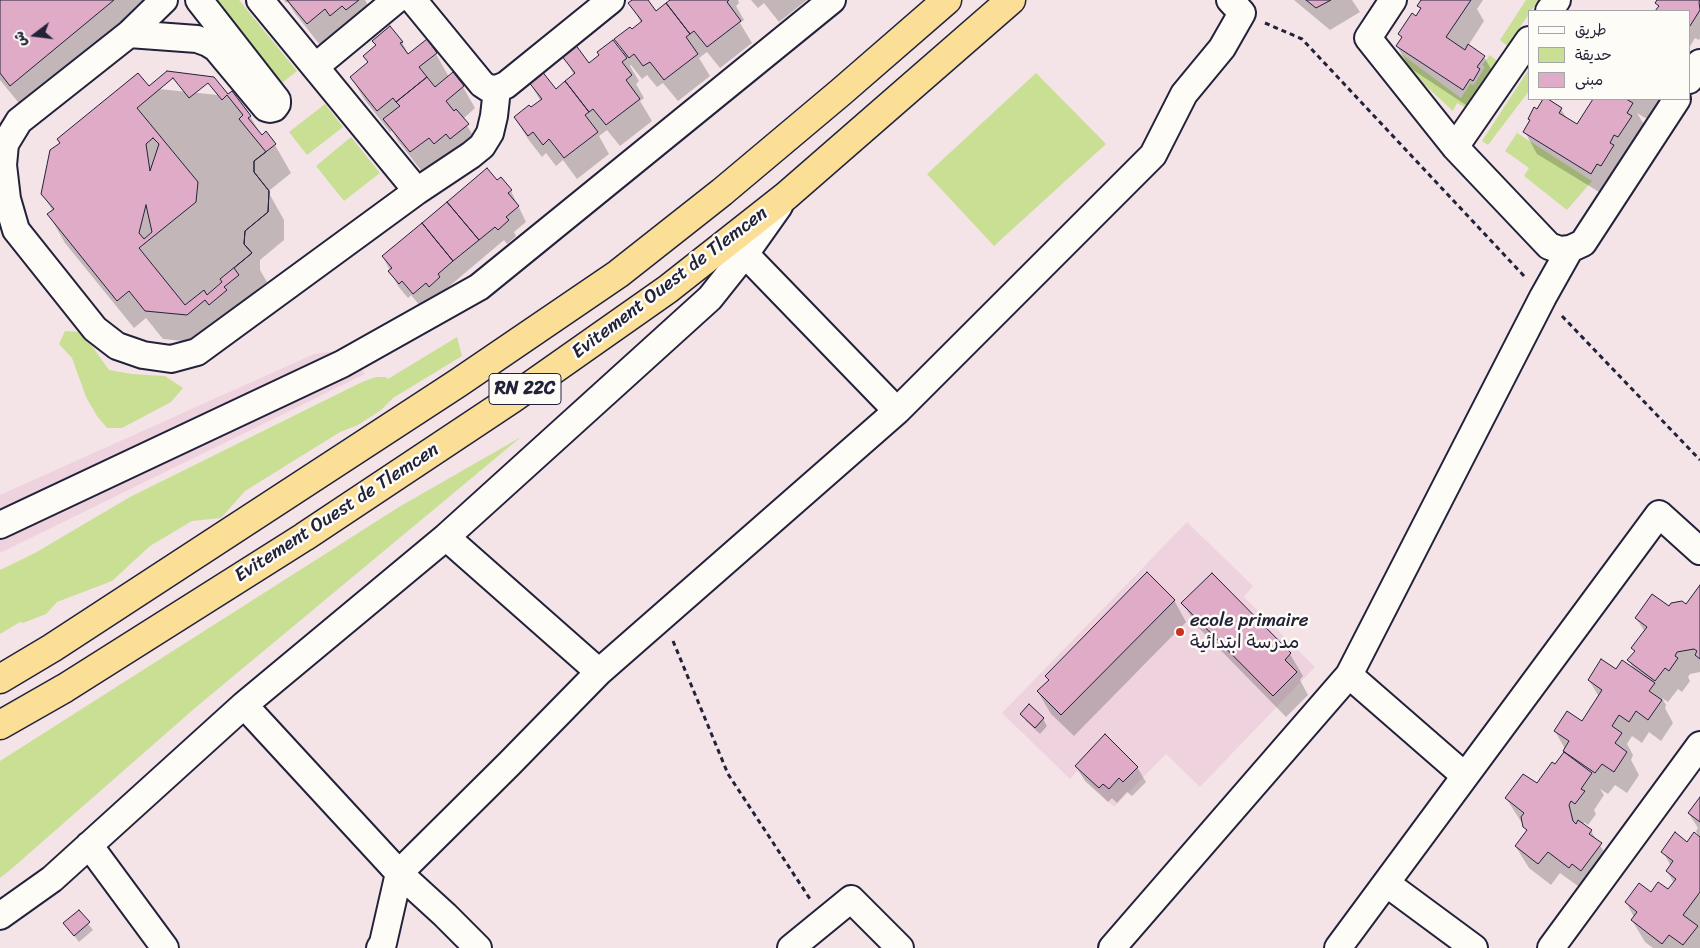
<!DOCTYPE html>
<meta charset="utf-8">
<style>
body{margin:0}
#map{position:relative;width:1700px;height:948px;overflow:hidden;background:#f4e4e8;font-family:Sriracha,"Playpen Sans Arabic",sans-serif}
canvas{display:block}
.legend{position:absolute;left:1528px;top:10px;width:162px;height:90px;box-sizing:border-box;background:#fdfcf7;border:1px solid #a5a5ac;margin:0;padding:6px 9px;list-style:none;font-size:15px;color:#22223b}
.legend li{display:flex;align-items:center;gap:10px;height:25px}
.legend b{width:25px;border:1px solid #a5a5ac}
.north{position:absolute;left:10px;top:10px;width:50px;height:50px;-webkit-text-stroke:4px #fdfcf7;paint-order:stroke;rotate:255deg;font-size:14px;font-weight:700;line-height:20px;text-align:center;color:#22223b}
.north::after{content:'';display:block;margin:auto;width:18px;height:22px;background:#22223b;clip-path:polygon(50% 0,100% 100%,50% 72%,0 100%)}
</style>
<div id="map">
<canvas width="1700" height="948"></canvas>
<ul class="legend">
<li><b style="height:6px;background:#fdfcf7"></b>طريق</li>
<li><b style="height:14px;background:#c9df94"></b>حديقة</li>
<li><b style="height:14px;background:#dfabc6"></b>مبنى</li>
</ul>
<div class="north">ش</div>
</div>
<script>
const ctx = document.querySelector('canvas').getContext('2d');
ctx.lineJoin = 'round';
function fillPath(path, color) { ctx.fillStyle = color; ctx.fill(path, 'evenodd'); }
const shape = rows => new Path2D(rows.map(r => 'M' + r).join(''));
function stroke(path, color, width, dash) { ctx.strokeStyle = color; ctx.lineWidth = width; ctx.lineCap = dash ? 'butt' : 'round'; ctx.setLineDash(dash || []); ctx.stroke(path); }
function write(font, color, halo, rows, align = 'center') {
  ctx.font = font + ' Sriracha,"Playpen Sans Arabic",sans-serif'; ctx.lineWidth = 5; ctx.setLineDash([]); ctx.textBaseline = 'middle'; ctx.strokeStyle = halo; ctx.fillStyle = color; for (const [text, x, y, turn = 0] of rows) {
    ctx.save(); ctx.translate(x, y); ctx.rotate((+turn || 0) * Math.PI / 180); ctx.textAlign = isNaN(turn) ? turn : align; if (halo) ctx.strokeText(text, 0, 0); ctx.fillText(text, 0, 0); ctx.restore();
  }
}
const built = shape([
 [343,350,365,374,0,553,0,495,314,354],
 [1187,522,1253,586,1244,597,1315,667,1200,787,1166,754,1114,807,1077,771,1070,779,1002,713]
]);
const green = shape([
 [216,0,239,0,297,71,282,83,216,2],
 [1526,0,1539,0,1531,11,1529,11,1529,14,1507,46,1500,40],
 [1393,48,1461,98,1470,84,1474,85,1485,67,1482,65,1490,55,1497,61,1466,108,1457,103,1453,111,1389,52],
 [1529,69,1529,91,1488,145,1482,141],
 [1036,73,1106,144,994,246,927,174],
 [325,104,343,127,307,155,289,132],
 [1517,133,1592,181,1567,210,1524,176,1529,168,1505,151],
 [351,137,380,173,344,201,316,166],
 [65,331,78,332,92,346,109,370,132,374,165,376,183,388,171,402,122,428,107,428,97,416,86,397,72,358,59,344],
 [457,337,462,356,393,398,381,410,358,425,340,432,245,491,221,518,192,521,150,546,112,581,57,602,46,614,23,623,20,622,0,634,0,570,35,553,130,497,362,382,376,377,386,377,388,379],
 [521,437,195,708,9,871,0,878,0,761,399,507]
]);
const shadow = shape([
 [0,0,165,0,27,113,0,80],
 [284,0,365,0,376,19,343,37,338,30,320,45,294,12,288,2,286,3],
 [634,0,646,0,656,12,672,0,738,0,739,3,736,6,744,20,740,23,752,43,720,68,707,52,699,58,710,76,678,101,663,83,657,87,647,75,642,79,631,65,630,66,639,81,636,84,644,98,640,101,652,121,620,146,607,130,599,136,609,154,577,179,563,160,556,166,546,153,542,157,528,139,515,118,531,109,541,102,529,81,555,91,574,75,563,55,589,64,624,53,616,39,632,31,641,23,630,3],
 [751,0,807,0,779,22,764,3,758,8],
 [1294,0,1352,0,1360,12,1330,30],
 [1422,0,1483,0,1477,9,1484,21,1468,46,1484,57,1497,79,1475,111,1410,68,1397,46,1402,38,1400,34,1416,18,1421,10,1419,6],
 [1659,0,1700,0,1700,38,1699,40,1695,38,1689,48,1689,11,1657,11,1659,7,1657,3],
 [373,41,402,42,409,55,436,54,449,77,463,87,475,108,463,119,480,147,424,174,398,141,392,131,390,132,364,99,351,77,369,63,376,46],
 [149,88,228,96,250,116,262,136,275,145,291,173,270,190,270,195,284,220,284,240,260,260,260,270,267,282,250,296,255,304,204,343,163,339,146,318,134,328,65,243,49,215,53,211,42,194],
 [1545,99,1561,109,1567,119,1578,126,1594,99,1664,99,1657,111,1653,109,1647,119,1637,113,1645,126,1604,195,1537,154,1525,132,1531,122,1529,119,1537,110],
 [497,182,511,191,526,222,514,232,516,236,507,244,504,240,446,289,448,293,422,308,411,295,408,298,398,286,383,257],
 [1212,575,1290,654,1303,676,1300,680,1308,695,1286,717,1196,625,1183,603],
 [1700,587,1700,672,1690,674,1688,677,1690,681,1682,692,1678,689,1668,702,1662,698,1666,705,1665,708,1673,723,1661,741,1649,732,1642,743,1632,736,1627,744,1633,755,1631,760,1639,775,1627,793,1615,785,1608,794,1600,789,1604,795,1594,810,1596,814,1588,825,1584,822,1583,825,1591,831,1613,866,1582,889,1560,873,1551,885,1529,868,1516,847,1527,831,1506,798,1537,785,1565,752,1565,749,1555,731,1582,723,1599,697,1589,680,1616,671,1635,671,1629,661,1635,652,1633,648,1645,632,1636,618,1669,608,1687,606],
 [1174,600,1186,622,1074,736,1051,714,1038,692,1049,681,1046,676],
 [1022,714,1043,719,1047,726,1040,734,1026,721],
 [1076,766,1137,767,1146,782,1132,796,1127,792,1117,803,1112,798,1108,802,1085,781],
 [1700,799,1700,838,1696,831,1698,828,1689,814],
 [1700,838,1700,948,1653,948,1645,942,1632,920,1634,917,1626,902,1651,893,1668,891,1674,883,1667,871,1671,866,1663,852],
 [79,912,93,930,79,942,65,924]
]);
const building = shape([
 [0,0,114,0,10,86,0,73,0,0],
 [287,0,359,0,346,10,342,6,330,16,325,9,307,24,287,0],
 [632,0,648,0,656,11,666,3,690,34,686,37,698,54,664,80,650,62,643,66,634,54,629,58,614,39,630,27,632,29,642,21,628,3,632,0],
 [670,0,729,0,727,2,741,21,707,47,694,31,690,34,666,3,670,0],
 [1306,0,1331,0,1316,8,1306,0],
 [1421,0,1471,0,1446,37,1465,50,1468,44,1485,56,1477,67,1480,69,1473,81,1470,79,1463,90,1396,46,1402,37,1398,34,1412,13,1416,16,1421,8,1417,6,1421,0],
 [1657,0,1700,0,1699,2,1700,10,1690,26,1689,25,1689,11,1655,11,1659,6,1655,3,1657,0],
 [390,26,403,42,400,43,408,54,427,39,437,53,419,67,427,77,396,102,393,98,377,111,350,77,368,62,363,56,376,45,372,41,390,26],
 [613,40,627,58,622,62,632,75,626,80,640,99,606,125,593,109,589,112,565,81,575,73,561,55,575,44,589,63,599,55,597,52,613,40],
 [541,70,556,89,565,81,589,112,585,115,598,132,564,158,549,139,543,145,533,132,528,136,514,117,529,105,531,107,542,99,528,81,541,70],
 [167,71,214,77,228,94,232,91,251,116,248,118,262,135,266,131,276,144,254,161,254,172,269,191,268,212,245,231,244,244,252,253,234,268,239,275,224,287,227,290,209,305,205,300,187,315,145,311,129,291,117,301,47,214,54,209,41,194,50,150,60,143,57,139,138,73,149,86,167,71],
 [153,138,159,144,150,171,146,144,153,138],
 [146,205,152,232,144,239,139,233,146,205],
 [453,72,464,86,446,101,454,111,456,109,469,124,450,139,446,134,434,144,429,138,410,152,383,119,400,106,396,102,427,77,435,87,453,72],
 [173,78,189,98,208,83,222,100,227,95,243,115,239,119,266,152,254,161,254,172,269,191,268,212,245,231,244,244,252,253,220,279,222,282,207,295,204,290,185,305,139,248,196,202,198,182,137,108,173,78],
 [1543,99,1548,99,1562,108,1559,113,1577,124,1593,99,1626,99,1633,103,1627,113,1632,116,1618,137,1614,135,1610,143,1614,145,1601,166,1597,164,1591,174,1523,132,1530,120,1528,119,1534,107,1537,109,1543,99],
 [487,168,497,180,501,177,512,190,508,193,519,206,506,217,509,220,498,230,495,227,479,240,447,202,487,168],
 [447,202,479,240,453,261,422,223,447,202],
 [422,223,453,261,438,274,440,277,429,287,426,283,413,294,402,281,399,284,388,271,392,268,382,256,422,223],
 [1147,572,1175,600,1061,715,1037,691,1049,680,1045,676,1147,572],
 [1212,573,1291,653,1285,660,1297,672,1273,696,1181,603,1212,573],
 [1700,585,1700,659,1695,655,1697,651,1694,649,1677,652,1675,656,1678,658,1669,671,1665,668,1655,681,1627,660,1635,651,1631,648,1647,627,1635,618,1652,594,1669,606,1671,603,1682,601,1686,604,1700,585],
 [1601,659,1616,669,1622,660,1655,683,1649,691,1662,700,1648,720,1636,711,1629,722,1619,715,1612,726,1622,733,1615,743,1627,752,1614,772,1602,764,1595,773,1563,751,1569,741,1554,731,1567,711,1582,721,1602,690,1588,680,1601,659],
 [1029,704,1044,718,1035,728,1020,714,1029,704],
 [1105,734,1138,767,1123,782,1119,778,1109,789,1103,784,1099,788,1075,766,1105,734],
 [1564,752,1592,773,1581,789,1585,791,1575,804,1571,801,1569,805,1573,821,1576,824,1578,820,1592,830,1589,834,1602,843,1581,871,1572,864,1569,868,1548,852,1538,864,1515,846,1527,830,1523,827,1521,817,1524,813,1505,798,1523,774,1537,783,1552,762,1555,764,1564,752],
 [1700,797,1700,822,1688,813,1700,797],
 [1675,832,1687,842,1694,832,1700,837,1700,892,1683,915,1698,926,1683,945,1669,935,1662,944,1631,920,1637,912,1625,902,1639,883,1651,892,1658,882,1668,889,1676,879,1666,871,1673,861,1661,852,1675,832],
 [79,910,90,922,74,936,63,923,79,910]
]);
const path = shape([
 [1265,23,1302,39,1525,277],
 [1562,316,1700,460],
 [673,641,728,774,810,899]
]);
const street = shape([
 [164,0,129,34,19,121,5,144,3,165,7,199,16,230,95,329,117,346,143,355,171,359,197,352,417,191,471,155,482,146,490,133,494,116,497,89],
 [260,0,417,191],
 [413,0,482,84,488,88,497,89,506,85,611,0],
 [1393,0,1368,38,1455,147,1549,246,1560,250,1570,249,1583,243,1677,99],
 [1549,11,1557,0],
 [129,34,197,39,208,43,216,48,266,108,270,109,274,108,277,104,277,100,199,0],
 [315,67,396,0],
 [1689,80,1700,63],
 [1455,147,1529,40],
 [745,254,897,411,1153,155,1184,94,1222,48,1242,13,1230,0],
 [0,525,342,364,479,287,832,0],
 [446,537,599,672,897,411],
 [1349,675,1543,297,1570,249],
 [244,705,399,873,445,915,478,948],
 [89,845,165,948],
 [1386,883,1474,948],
 [0,916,52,879,244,705,446,537,710,298,745,254,779,206],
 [380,948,383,943,399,873,509,764,599,672],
 [791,948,851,899,900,948],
 [1112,948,1349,675,1465,776],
 [1338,948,1659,514,1700,551],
 [1551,948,1700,745]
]);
const highway = shape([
 [0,679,52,648,458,383,618,274,722,192,841,92,947,0],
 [0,725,65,688,304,537,513,398,668,289,786,196,1011,0]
]);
const markers = [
 [1180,632,5,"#c8321e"]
];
const shields = [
 [525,389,72]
];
const shieldNames = [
 ["RN 22C",525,389]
];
const streetNames = [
 ["Evitement Ouest de Tlemcen",670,283,-37],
 ["Evitement Ouest de Tlemcen",337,513,-33]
];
const poiNames = [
 ["ecole primaire",1190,621],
 ["مدرسة ابتدائية",1190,643]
];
fillPath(built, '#eed3de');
fillPath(green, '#c9df94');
fillPath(shadow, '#0003');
fillPath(building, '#dfabc6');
stroke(building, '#22223b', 1);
stroke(street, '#22223b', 30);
stroke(highway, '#22223b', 31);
stroke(path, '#22223b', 3, [5, 4]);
stroke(street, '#fdfcf7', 26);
stroke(highway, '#fbdf96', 28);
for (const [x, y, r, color] of markers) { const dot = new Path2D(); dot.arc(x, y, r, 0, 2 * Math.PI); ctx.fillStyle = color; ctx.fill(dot); stroke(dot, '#fdfcf7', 2); }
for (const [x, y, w] of shields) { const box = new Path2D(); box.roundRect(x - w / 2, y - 15.5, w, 31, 4); ctx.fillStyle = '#fdfcf7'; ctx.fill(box); stroke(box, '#22223b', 1); }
write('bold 18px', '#22223b', null, shieldNames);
write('19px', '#22223b', '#fdfcf7', streetNames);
write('19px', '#22223b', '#fdfcf7', poiNames, 'left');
</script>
